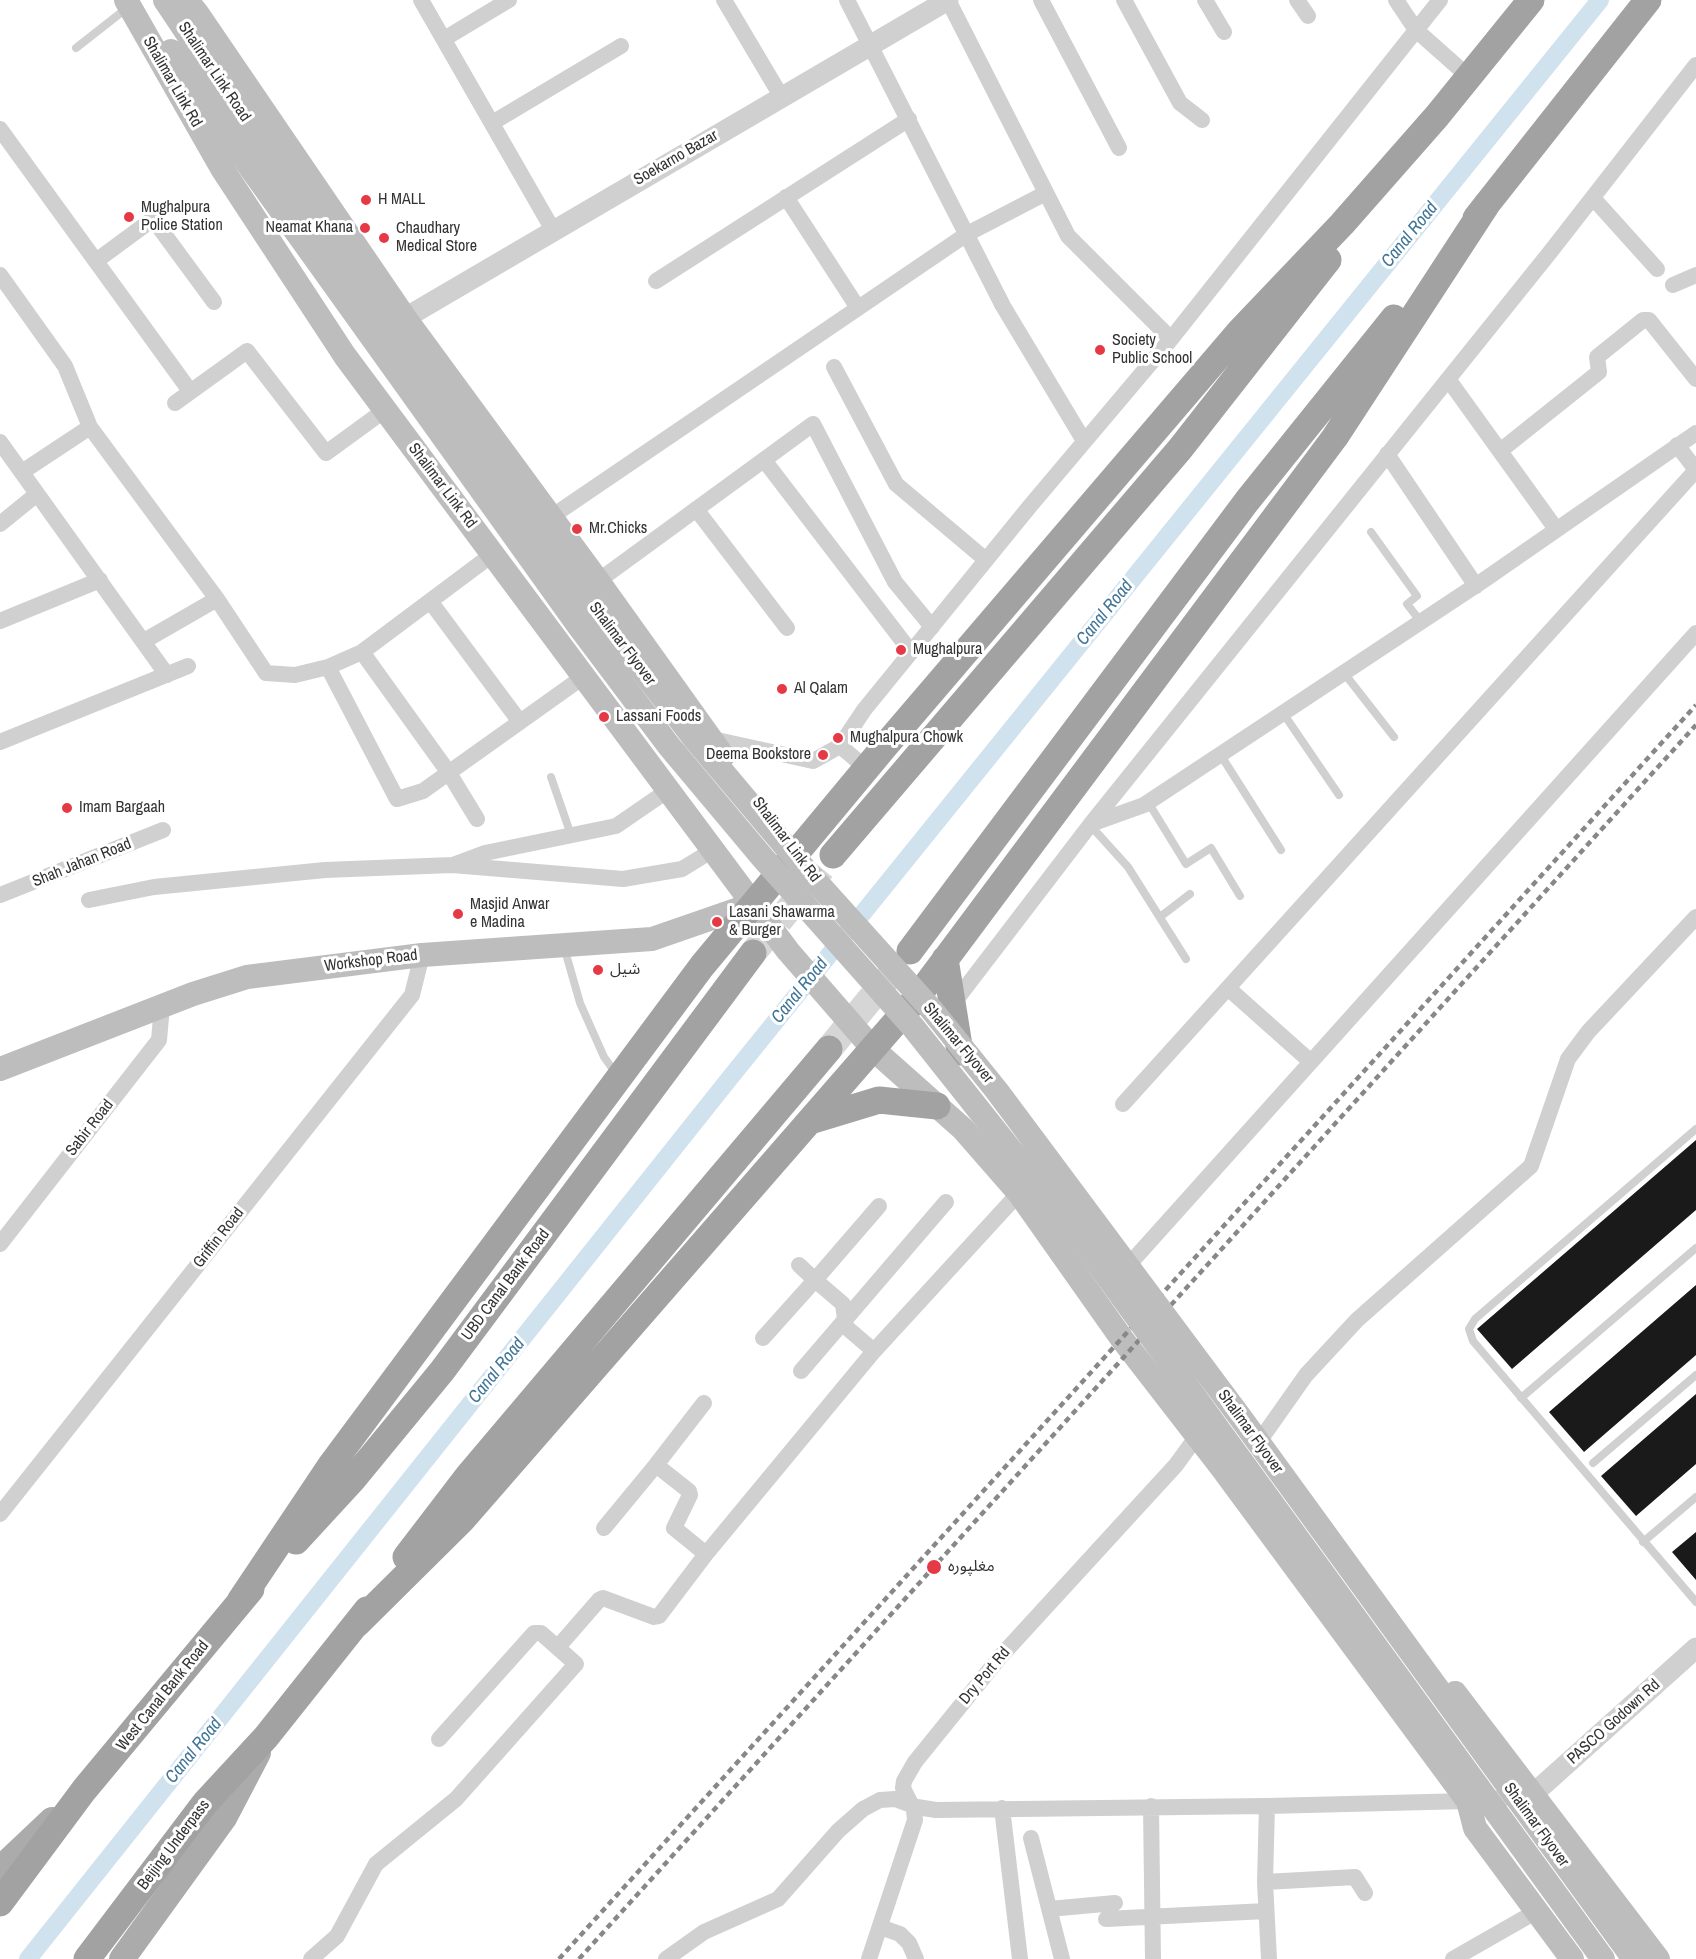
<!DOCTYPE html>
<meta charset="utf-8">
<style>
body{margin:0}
canvas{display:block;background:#fff}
</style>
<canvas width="1696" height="1959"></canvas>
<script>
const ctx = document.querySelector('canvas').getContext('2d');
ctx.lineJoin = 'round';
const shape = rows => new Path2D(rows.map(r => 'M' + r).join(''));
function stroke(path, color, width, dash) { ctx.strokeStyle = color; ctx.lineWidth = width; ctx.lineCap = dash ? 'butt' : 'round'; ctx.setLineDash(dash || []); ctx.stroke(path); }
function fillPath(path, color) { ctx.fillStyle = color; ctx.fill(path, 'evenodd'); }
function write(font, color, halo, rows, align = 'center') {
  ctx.font = font + ' "Archivo Narrow","Noto Sans Arabic",sans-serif'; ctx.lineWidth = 6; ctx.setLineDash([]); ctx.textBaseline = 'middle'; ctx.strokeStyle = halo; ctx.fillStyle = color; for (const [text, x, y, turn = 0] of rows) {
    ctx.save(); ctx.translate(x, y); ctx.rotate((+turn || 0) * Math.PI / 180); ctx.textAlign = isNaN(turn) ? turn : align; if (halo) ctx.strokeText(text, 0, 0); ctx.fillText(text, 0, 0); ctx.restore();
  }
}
const canal = shape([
 [28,1959,729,1079,1600,0]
]);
const building = shape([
 [1696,1140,1696,1210,1512,1369,1477,1329],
 [1696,1285,1696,1355,1584,1452,1549,1412],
 [1696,1394,1696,1464,1636,1516,1601,1476],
 [1696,1532,1696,1580,1672,1552]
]);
const trunkTunnel = shape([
 [753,953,833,855],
 [829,1049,910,951]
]);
const service = shape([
 [76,48,127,8],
 [1371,532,1417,596,1407,604,1421,622],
 [1344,673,1394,737],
 [1283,713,1339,795],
 [1220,754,1281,850],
 [551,777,571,835],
 [1148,802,1186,864,1211,848,1240,896],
 [1090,825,1128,867,1186,959],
 [1160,917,1190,894],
 [564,947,580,1003,604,1057,617,1075],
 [1696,1129,1475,1319,1469,1329,1473,1341,1696,1602],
 [1521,1398,1696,1248],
 [1593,1463,1696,1375],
 [1643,1542,1696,1497]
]);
const minor = shape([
 [421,0,553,230],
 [724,0,781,96],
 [847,0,1003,306,1084,441],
 [948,0,1068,236,1171,339],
 [1041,0,1119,148],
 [1124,0,1180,103,1202,120],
 [1205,0,1224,32],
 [1297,0,1308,16],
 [1396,0,1416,30,1469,77],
 [444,39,509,0],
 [492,123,621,46],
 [0,129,190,391],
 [786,197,858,308],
 [1593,198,1657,269],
 [96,261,153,219,214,302],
 [0,275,65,366,90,427,217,599,266,673,295,675,328,667,362,652,493,554],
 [656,281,909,119],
 [1673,285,1696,275],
 [834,367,896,484,986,560],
 [1448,379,1556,529],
 [175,403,247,351,326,453,385,410],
 [0,442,167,675],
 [1677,445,1696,470],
 [1500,451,1599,372,1597,357,1643,320,1649,320,1696,379],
 [1387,454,1476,586],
 [764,460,911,652],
 [22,472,90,427],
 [696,509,787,628],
 [551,517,967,234,1046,193],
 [0,524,37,494],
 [598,581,813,424,895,582,932,627],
 [430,601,520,722],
 [0,621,100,580],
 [144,641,217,599],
 [362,652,449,773,477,819],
 [328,667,397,799,423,791,583,677],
 [708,738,813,761,840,746,864,710,1030,506,1171,339,1440,0],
 [0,742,188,666],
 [840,746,866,768],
 [1091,824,1144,805,1484,580,1696,433],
 [453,865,485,853,616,826,667,791],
 [0,895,163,830],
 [89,900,154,887,325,870,452,865,623,879,682,869,713,850],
 [1229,989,1311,1062],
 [953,1004,1090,825,1551,251,1696,65],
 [1123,1104,1696,470],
 [0,1244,159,1040,162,1006],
 [1134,1259,1696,633],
 [763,1338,815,1280,799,1265],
 [874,1351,846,1327,843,1304,815,1280,879,1206],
 [801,1371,946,1202],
 [1263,1436,1306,1375,1357,1320,1531,1166,1568,1059,1588,1032,1696,917],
 [656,1465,704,1403],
 [0,1514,412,995,422,955],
 [604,1528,656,1465,689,1491,690,1495,674,1528,706,1554,874,1351,1019,1193],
 [558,1647,599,1600,603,1598,654,1617,659,1616,706,1554],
 [1151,1806,1153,1959],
 [1267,1806,1265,1882,1269,1959],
 [1002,1808,1020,1959],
 [1031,1838,1062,1959],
 [1265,1882,1355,1877,1365,1893],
 [1049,1909,1115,1903],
 [1106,1919,1266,1911],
 [880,1927,900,1934,909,1943,916,1959],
 [311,1959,337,1936,376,1864,456,1799,576,1664,541,1633,534,1633,439,1739],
 [666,1959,704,1932,778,1899,838,1831,863,1809,880,1800,895,1799,917,1807,936,1810,1267,1806,1468,1801,1525,1796],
 [869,1959,915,1820,914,1810,903,1788,904,1781,915,1762,1000,1657,1176,1465,1197,1436],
 [1453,1959,1537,1911]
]);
const tertiary = shape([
 [405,318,948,0],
 [1532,1795,1696,1648]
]);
const secondary = shape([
 [126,0,223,170,345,356,788,951,873,1049,963,1129,1019,1193,1122,1339,1225,1472,1468,1801,1475,1828,1572,1959],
 [165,0,262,145],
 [186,0,197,13,405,318,598,581,723,756],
 [171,51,242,156],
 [0,1069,193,994,247,977,422,955,652,939,753,904],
 [1455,1693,1658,1959]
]);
const primary = shape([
 [0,1869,52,1820],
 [122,1959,224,1818,258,1753]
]);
const trunk = shape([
 [1476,218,1648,0],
 [833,855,1180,449,1328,260],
 [910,951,1247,501,1394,318],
 [945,959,960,1052],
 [813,1120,879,1100,937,1106],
 [296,1541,354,1478,442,1371,753,953],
 [406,1557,468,1476,829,1049],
 [240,1601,331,1465,702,966,885,746,1240,331,1342,224,1437,116,1531,0],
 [357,1624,462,1520,915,1000,1335,437,1487,204],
 [0,1903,84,1790,251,1589],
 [87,1959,205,1803,266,1737,367,1610]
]);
const rail = shape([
 [559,1959,1696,705],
 [579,1959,1696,725]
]);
const secondaryBridge = shape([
 [262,145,596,610,694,738,802,866,931,1009,997,1091,1240,1417,1634,1959],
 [242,156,578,625,669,746,762,857,913,1027,1067,1221,1603,1959]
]);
const markers = [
 [366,200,6,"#e63946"],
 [129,217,6,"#e63946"],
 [365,228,6,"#e63946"],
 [384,238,6,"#e63946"],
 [1100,350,6,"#e63946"],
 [577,529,6,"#e63946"],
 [901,650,6,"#e63946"],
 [782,689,6,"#e63946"],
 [604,717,6,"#e63946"],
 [838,738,6,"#e63946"],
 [823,755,6,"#e63946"],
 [67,808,6,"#e63946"],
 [458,914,6,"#e63946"],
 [717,922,6,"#e63946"],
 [598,970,6,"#e63946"],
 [934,1567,8,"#e63946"]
];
const streetNames = [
 ["Shalimar Link Road",214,72,56],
 ["Shalimar Link Rd",172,82,60],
 ["Soekarno Bazar",676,158,-30],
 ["Shalimar Link Rd",442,486,53],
 ["Shalimar Flyover",622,644,53],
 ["Shalimar Link Rd",786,840,53],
 ["Shah Jahan Road",82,863,-22],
 ["Workshop Road",371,961,-7],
 ["Shalimar Flyover",958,1043,50],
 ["Sabir Road",90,1128,-52],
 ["Griffin Road",219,1238,-52],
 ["UBD Canal Bank Road",506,1285,-53],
 ["Shalimar Flyover",1250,1432,54],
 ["Dry Port Rd",985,1676,-50],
 ["West Canal Bank Road",163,1696,-51],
 ["PASCO Godown Rd",1614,1722,-42],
 ["Shalimar Flyover",1536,1825,54],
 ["Beijing Underpass",174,1845,-53]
];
const poiNames = [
 ["H MALL",378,200],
 ["Mughalpura",141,208],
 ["Police Station",141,226],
 ["Neamat Khana",353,228,"right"],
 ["Chaudhary",396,229],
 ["Medical Store",396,247],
 ["Society",1112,341],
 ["Public School",1112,359],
 ["Mr.Chicks",589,529],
 ["Mughalpura",913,650],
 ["Al Qalam",794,689],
 ["Lassani Foods",616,717],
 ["Mughalpura Chowk",850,738],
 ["Deema Bookstore",811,755,"right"],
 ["Imam Bargaah",79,808],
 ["Masjid Anwar",470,905],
 ["e Madina",470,923],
 ["Lasani Shawarma",729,913],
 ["& Burger",729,931],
 ["شیل",610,970],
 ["مغلپورہ",948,1567]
];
const waterNames = [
 ["Canal Road",1410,235,-51],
 ["Canal Road",1105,613,-51],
 ["Canal Road",800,991,-51],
 ["Canal Road",497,1371,-51],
 ["Canal Road",194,1751,-51]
];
stroke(canal, '#cfe2ee', 18);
fillPath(building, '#1a1a1a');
stroke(trunkTunnel, '#d6d6d6', 27, [27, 14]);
stroke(service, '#d0d0d0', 8);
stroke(minor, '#d0d0d0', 16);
stroke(tertiary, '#d0d0d0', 21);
stroke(secondary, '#bdbdbd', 24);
stroke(primary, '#ababab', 26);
stroke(trunk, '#a2a2a2', 27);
stroke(rail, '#888', 4.5, [6, 4.5]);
stroke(secondaryBridge, '#bdbdbd', 24);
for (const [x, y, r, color] of markers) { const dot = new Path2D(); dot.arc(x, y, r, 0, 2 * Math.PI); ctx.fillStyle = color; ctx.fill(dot); stroke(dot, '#fff', 2); }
write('16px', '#333', '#fff', streetNames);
write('16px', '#333', '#fff', poiNames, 'left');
write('italic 18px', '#3f7597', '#fff', waterNames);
</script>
